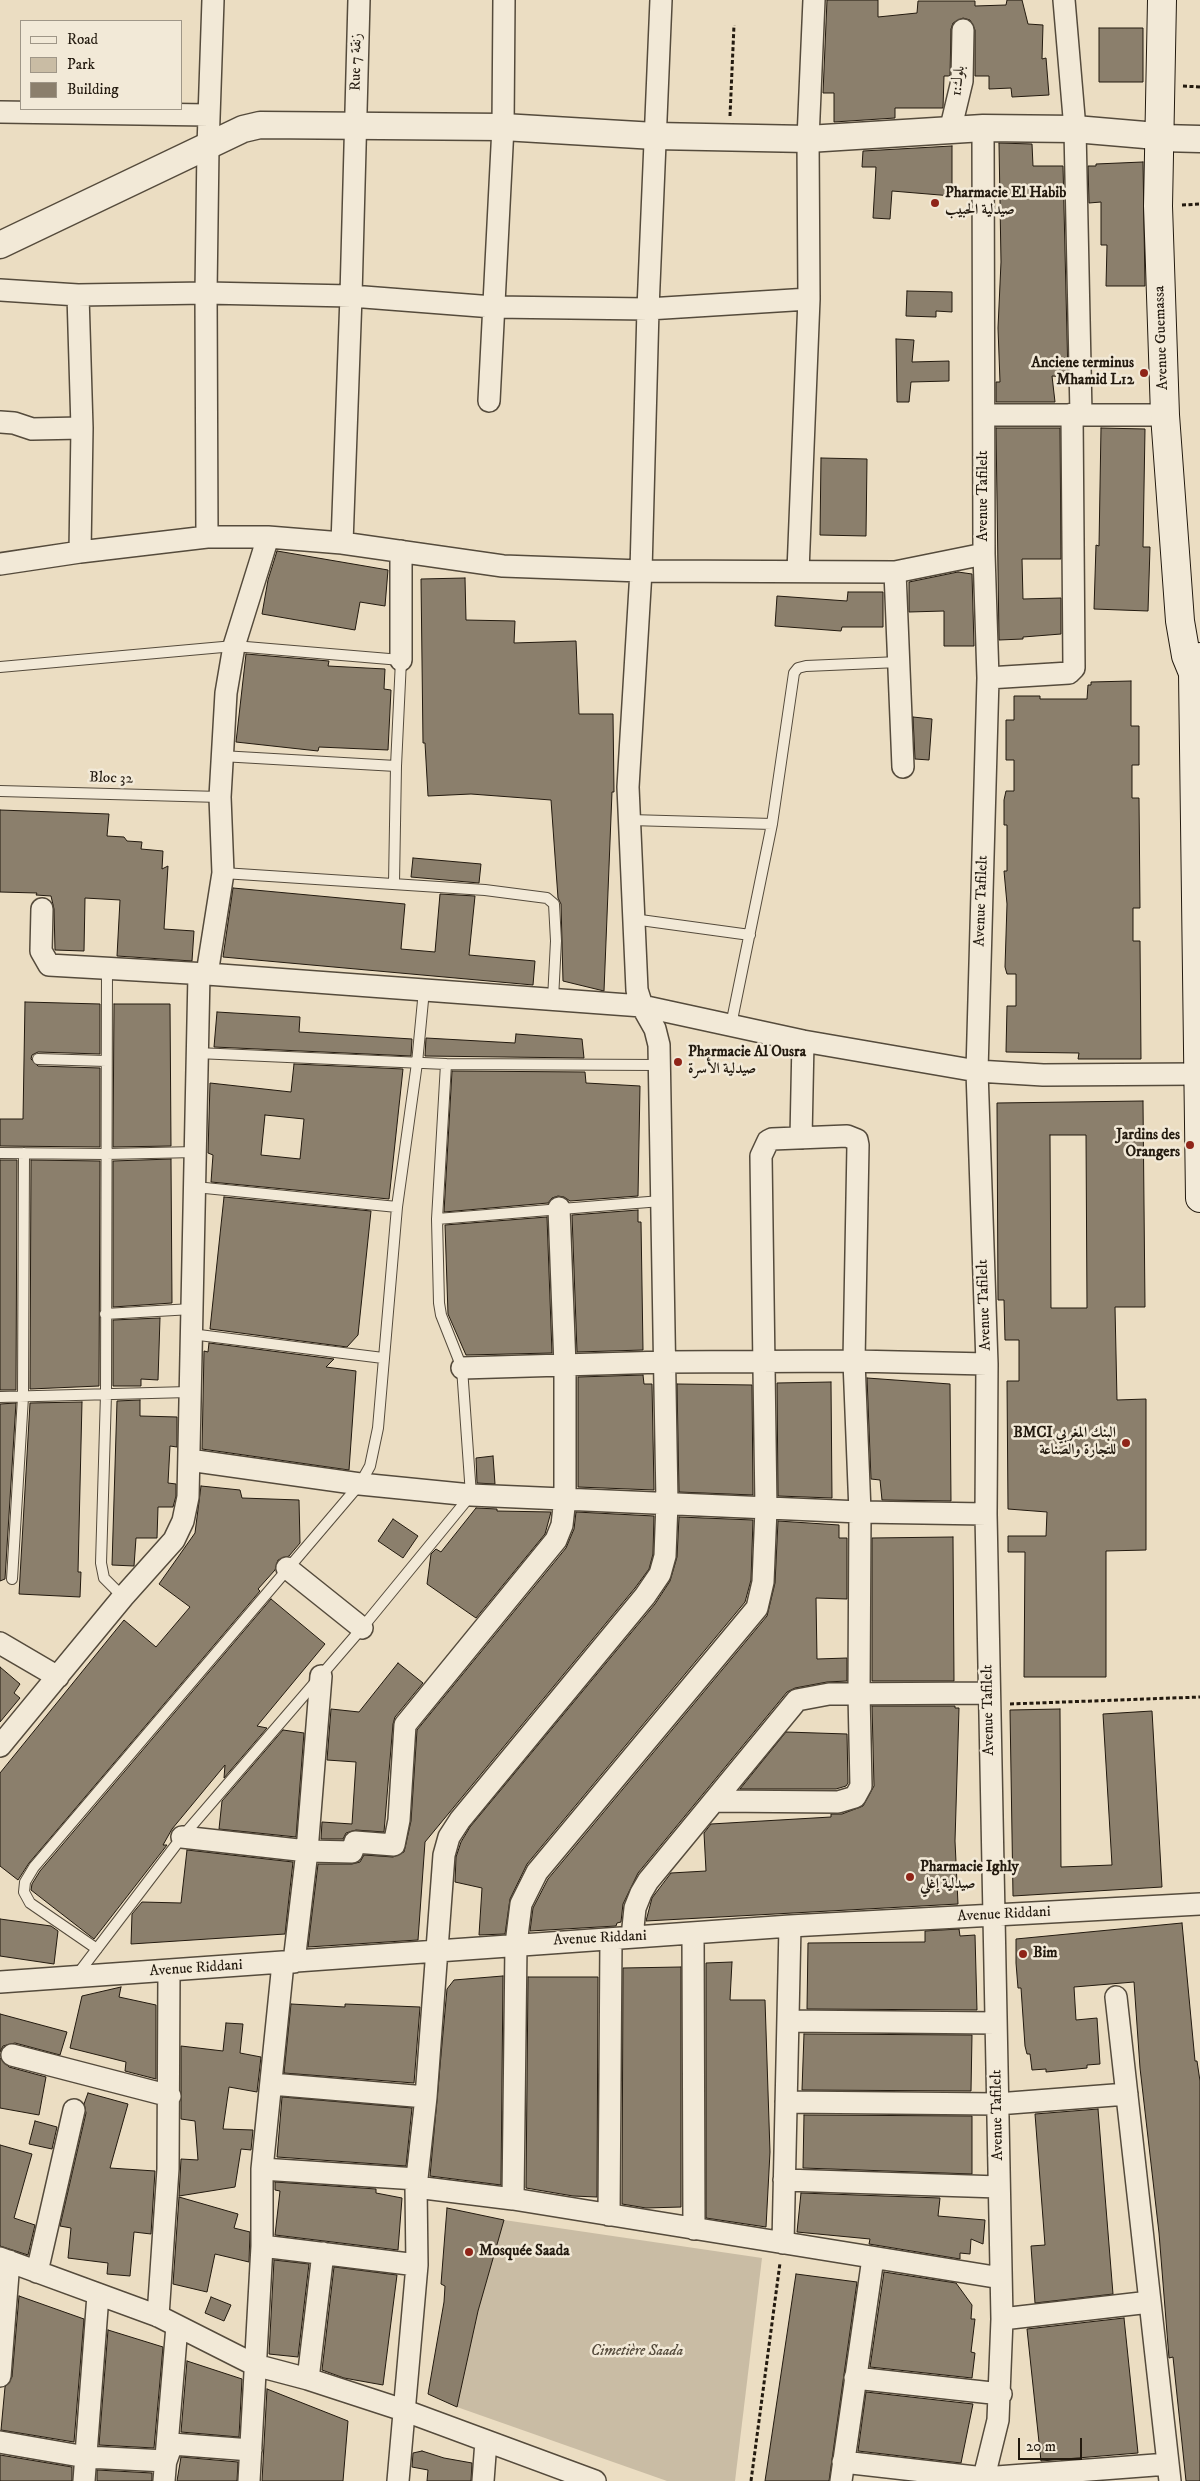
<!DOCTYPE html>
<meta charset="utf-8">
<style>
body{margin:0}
#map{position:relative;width:1200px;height:2481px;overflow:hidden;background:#ebddc2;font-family:"IM FELL DW Pica",serif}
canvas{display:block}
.legend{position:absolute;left:20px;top:20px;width:162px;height:90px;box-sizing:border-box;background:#f2e9d7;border:1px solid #9f9687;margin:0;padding:6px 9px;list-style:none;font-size:15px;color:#231a0f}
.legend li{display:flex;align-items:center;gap:10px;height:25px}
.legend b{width:25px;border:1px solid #9f9687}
.scale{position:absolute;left:1018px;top:2438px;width:64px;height:22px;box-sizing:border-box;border:2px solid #231a0f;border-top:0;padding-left:6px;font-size:15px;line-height:18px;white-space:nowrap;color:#231a0f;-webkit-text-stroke:4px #f2e9d7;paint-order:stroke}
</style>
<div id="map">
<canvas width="1200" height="2481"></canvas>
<ul class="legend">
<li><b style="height:6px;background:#f2e9d7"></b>Road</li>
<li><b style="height:14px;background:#c9bca4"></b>Park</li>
<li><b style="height:14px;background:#8b7f6c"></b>Building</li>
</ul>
<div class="scale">20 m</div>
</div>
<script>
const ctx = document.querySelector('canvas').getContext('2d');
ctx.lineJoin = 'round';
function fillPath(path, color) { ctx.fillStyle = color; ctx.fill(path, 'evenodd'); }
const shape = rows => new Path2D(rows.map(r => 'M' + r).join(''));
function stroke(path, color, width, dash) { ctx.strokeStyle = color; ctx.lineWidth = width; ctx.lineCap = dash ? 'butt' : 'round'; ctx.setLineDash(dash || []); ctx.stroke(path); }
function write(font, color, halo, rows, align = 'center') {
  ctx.font = font + ' "IM FELL DW Pica",Amiri,serif'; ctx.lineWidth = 5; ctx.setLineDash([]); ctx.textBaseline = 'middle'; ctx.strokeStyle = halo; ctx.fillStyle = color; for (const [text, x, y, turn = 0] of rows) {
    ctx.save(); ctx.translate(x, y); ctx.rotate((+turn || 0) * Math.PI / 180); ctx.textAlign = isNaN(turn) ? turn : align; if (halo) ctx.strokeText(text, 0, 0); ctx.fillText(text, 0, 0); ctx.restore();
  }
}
const green = shape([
 [504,2220,762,2258,735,2481,667,2481,457,2407,478,2311]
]);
const building = shape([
 [827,0,878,0,878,17,917,13,918,1,975,1,975,6,1006,5,1007,0,1022,0,1028,24,1043,25,1042,59,1046,58,1049,95,1012,97,1011,88,989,89,989,76,975,76,975,30,970,20,963,18,953,23,951,29,950,76,944,76,943,108,895,108,895,118,834,122,834,93,823,93,827,0],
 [1099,28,1143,28,1143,82,1099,82,1099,28],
 [999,143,1032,144,1033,166,1063,166,1068,377,1052,376,1055,402,996,402,996,382,1000,382,998,328,1001,262,999,143],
 [952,146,952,196,892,191,890,219,873,218,876,167,862,167,863,151,952,146],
 [1143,162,1145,286,1106,286,1107,245,1101,245,1101,202,1089,203,1088,166,1096,166,1096,164,1143,162],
 [907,291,952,292,952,312,936,311,936,317,906,316,907,291],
 [896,339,914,340,912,362,949,361,949,381,911,382,909,402,897,402,896,339],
 [996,428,1060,428,1061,559,1022,559,1023,599,1061,598,1061,634,1023,637,1023,639,999,640,996,428],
 [1101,428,1145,429,1143,547,1150,547,1148,611,1094,609,1096,545,1099,546,1101,428],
 [821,458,867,459,866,536,820,535,821,458],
 [277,551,388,570,385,606,360,602,355,630,262,614,268,580,277,551],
 [958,572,972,574,974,646,944,646,944,611,909,612,909,582,958,572],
 [465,578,466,620,515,621,514,643,576,641,579,714,613,714,614,792,612,792,604,991,563,981,561,904,558,898,551,800,471,794,428,796,425,743,423,743,421,579,465,578],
 [848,592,883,592,883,627,842,627,841,631,775,626,777,596,847,601,848,592],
 [246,654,329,661,328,666,385,669,384,689,391,690,388,750,319,747,318,751,236,742,246,654],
 [1131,681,1131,726,1139,726,1139,765,1132,765,1132,798,1139,798,1140,908,1133,908,1133,941,1140,941,1141,1059,1078,1059,1079,1053,1006,1052,1007,1006,1016,1006,1016,974,1007,974,1005,967,1007,904,1004,871,1007,871,1007,825,1004,825,1004,800,1006,791,1014,791,1014,760,1006,760,1006,720,1014,720,1014,696,1040,696,1040,699,1087,699,1088,685,1091,685,1091,682,1131,681],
 [913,717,932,719,929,760,915,759,913,717],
 [0,810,109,814,107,836,124,837,127,841,142,842,141,849,163,851,162,869,168,866,164,929,194,931,192,961,117,956,120,900,85,898,84,951,55,950,54,909,51,896,36,895,37,893,0,892,0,810],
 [413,858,481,864,479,883,411,877,413,858],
 [233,888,405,904,401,949,435,952,440,894,475,896,469,955,535,961,533,985,223,957,233,888],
 [25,1002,100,1004,100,1054,38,1052,32,1055,31,1059,38,1066,100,1068,100,1147,0,1146,0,1119,23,1119,25,1002],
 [114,1004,170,1004,171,1146,113,1147,114,1004],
 [217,1012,300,1017,299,1032,412,1039,411,1056,214,1047,217,1012],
 [516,1034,582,1039,584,1058,425,1056,426,1038,515,1043,516,1034],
 [294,1064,403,1069,389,1199,211,1182,213,1155,208,1153,210,1083,291,1092,294,1064],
 [265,1115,304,1119,300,1159,261,1155,265,1115],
 [452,1071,585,1072,586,1083,640,1086,638,1196,570,1201,564,1197,558,1196,552,1198,548,1203,444,1212,452,1071],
 [1143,1101,1145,1307,1115,1307,1117,1400,1146,1399,1146,1550,1106,1551,1106,1677,1024,1677,1025,1552,1008,1552,1008,1536,1046,1536,1047,1512,1008,1509,1007,1381,1019,1381,1019,1340,1005,1340,1004,1300,998,1300,997,1103,1143,1101],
 [1050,1135,1086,1135,1087,1308,1051,1308,1050,1135],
 [171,1159,172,1303,113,1307,113,1161,171,1159],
 [0,1160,17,1160,16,1390,0,1390,0,1160],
 [31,1160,100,1161,99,1386,30,1389,31,1160],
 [224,1197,371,1211,358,1335,347,1347,210,1329,224,1197],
 [638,1210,638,1222,641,1222,643,1350,577,1352,572,1215,638,1210],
 [547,1217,552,1353,466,1355,448,1314,445,1225,547,1217],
 [160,1318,158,1380,141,1379,141,1386,113,1386,113,1320,160,1318],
 [209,1343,334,1359,326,1367,356,1371,349,1470,202,1449,204,1351,208,1352,209,1343],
 [643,1375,644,1384,652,1384,654,1490,578,1487,578,1377,643,1375],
 [867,1378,950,1384,951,1501,882,1500,880,1480,871,1479,867,1378],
 [831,1382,832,1498,778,1496,777,1383,831,1382],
 [677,1384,752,1385,753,1495,679,1492,677,1384],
 [140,1400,140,1416,177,1417,177,1447,170,1446,168,1483,176,1484,176,1496,173,1507,158,1507,157,1538,136,1538,134,1566,112,1565,117,1401,140,1400],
 [82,1402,78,1572,81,1572,80,1597,19,1594,30,1403,82,1402],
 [16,1403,5,1579,0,1581,0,1404,16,1403],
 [493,1456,495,1484,477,1483,476,1458,493,1456],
 [201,1486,240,1490,242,1498,299,1500,300,1543,289,1556,278,1560,275,1570,258,1589,260,1591,29,1863,18,1880,0,1866,0,1773,124,1620,156,1647,190,1607,159,1584,195,1533,201,1486],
 [476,1508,497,1509,497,1511,551,1512,545,1534,476,1618,427,1584,431,1554,436,1549,441,1552,476,1508],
 [576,1512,654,1516,653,1554,649,1569,635,1588,425,1842,418,1940,308,1947,318,1864,352,1864,360,1862,364,1855,393,1857,404,1852,411,1821,417,1730,566,1548,574,1529,576,1512],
 [679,1517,753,1520,751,1580,745,1602,527,1864,510,1899,505,1934,479,1935,482,1888,455,1882,456,1857,461,1842,470,1827,655,1604,670,1581,677,1557,679,1517],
 [393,1519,418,1536,403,1558,378,1541,393,1519],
 [778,1521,839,1525,839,1538,847,1538,847,1599,816,1598,817,1659,847,1658,847,1681,827,1682,795,1688,787,1692,638,1873,623,1904,621,1922,617,1923,616,1926,530,1931,533,1908,548,1879,767,1616,775,1583,778,1521],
 [953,1537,954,1681,872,1681,872,1538,953,1537],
 [271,1599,325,1644,257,1726,267,1728,224,1778,225,1765,172,1829,163,1845,167,1845,94,1939,31,1890,32,1884,40,1871,271,1599],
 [398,1663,423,1683,395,1717,393,1724,384,1832,356,1830,346,1833,343,1839,321,1839,322,1822,352,1824,356,1762,327,1760,331,1709,359,1712,398,1663],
 [0,1667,20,1684,14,1693,20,1698,0,1722,0,1667],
 [872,1706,955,1706,955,1708,959,1708,955,1841,958,1904,646,1921,652,1898,671,1873,706,1871,704,1833,711,1824,831,1817,831,1814,842,1814,863,1806,874,1786,872,1706],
 [1060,1709,1061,1867,1112,1865,1103,1714,1152,1711,1162,1887,1013,1896,1010,1710,1060,1709],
 [283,1730,304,1733,296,1837,219,1829,222,1801,283,1730],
 [786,1732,847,1734,848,1783,846,1786,836,1789,740,1789,786,1732],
 [187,1850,293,1862,285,1934,131,1944,132,1914,142,1902,181,1903,187,1850],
 [0,1919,51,1926,58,1931,54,1964,0,1956,0,1919],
 [1182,1923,1195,2061,1197,2061,1200,2081,1200,2481,1186,2481,1173,2357,1169,2358,1159,2233,1140,2068,1134,1982,1074,1987,1076,2020,1097,2018,1100,2064,1087,2065,1087,2068,1046,2072,1046,2069,1032,2070,1030,2054,1027,2054,1025,2046,1021,1988,1018,1988,1016,1963,1016,1939,1182,1923],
 [959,1929,960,1936,975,1935,977,2010,807,2009,808,1943,925,1942,925,1931,959,1929],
 [732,1962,730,2000,765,2000,770,2152,766,2227,706,2218,706,1963,732,1962],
 [681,1967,681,2207,646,2208,622,2204,623,1968,681,1967],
 [503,1976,501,2185,430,2176,447,1989,454,1980,503,1976],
 [528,1977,598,1977,597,2197,573,2196,526,2188,528,1977],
 [121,1987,119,1997,156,2005,156,2079,125,2071,126,2062,70,2048,82,1996,121,1987],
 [291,2004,345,2007,345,2004,420,2007,414,2083,284,2073,291,2004],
 [0,2014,67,2032,60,2055,15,2043,3,2046,0,2052,0,2014],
 [226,2023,243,2024,240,2053,261,2057,257,2092,229,2087,223,2129,253,2130,251,2150,241,2149,235,2187,179,2196,181,2159,198,2160,195,2121,181,2119,181,2046,223,2051,226,2023],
 [804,2034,972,2035,971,2091,802,2090,804,2034],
 [0,2058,9,2067,46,2077,39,2115,0,2108,0,2058],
 [88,2093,128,2104,110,2168,155,2171,151,2234,134,2232,130,2276,107,2274,108,2263,68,2258,71,2228,60,2226,86,2113,84,2104,88,2093],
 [282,2097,412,2108,406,2166,277,2157,282,2097],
 [1098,2109,1113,2294,1035,2303,1031,2246,1045,2245,1035,2114,1098,2109],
 [804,2115,972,2116,972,2174,803,2168,804,2115],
 [35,2121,57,2127,52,2149,29,2144,35,2121],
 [0,2145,32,2154,14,2218,35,2225,28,2255,0,2246,0,2145],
 [275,2182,376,2189,376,2193,402,2198,398,2250,275,2235,280,2191,275,2190,275,2182],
 [801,2193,940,2198,938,2216,985,2220,983,2244,971,2239,970,2254,960,2253,960,2259,869,2244,870,2239,797,2232,801,2193],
 [179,2197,238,2214,234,2228,250,2232,249,2262,215,2254,207,2292,173,2284,179,2197],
 [447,2208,504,2220,478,2311,457,2407,428,2394,444,2302,445,2286,441,2284,447,2208],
 [274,2260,309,2264,298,2357,269,2354,274,2260],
 [334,2267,397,2275,383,2385,344,2378,322,2370,334,2267],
 [884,2272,956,2283,972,2305,971,2319,975,2319,971,2352,975,2353,972,2378,870,2367,884,2272],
 [796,2274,857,2282,829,2481,765,2481,796,2274],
 [19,2296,84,2319,74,2442,1,2430,5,2387,12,2377,19,2296],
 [211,2297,231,2305,224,2321,205,2313,211,2297],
 [1124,2318,1138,2453,1041,2461,1027,2329,1124,2318],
 [108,2330,163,2347,154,2448,99,2445,108,2330],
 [187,2361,242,2379,239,2437,181,2432,187,2361],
 [267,2389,348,2421,343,2481,262,2481,267,2389],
 [866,2392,973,2404,961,2463,858,2451,866,2392],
 [422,2451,444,2458,472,2463,471,2481,427,2481,428,2470,412,2467,413,2453,422,2451],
 [0,2455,72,2467,72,2481,0,2481,0,2455],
 [181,2457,238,2462,237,2481,177,2481,181,2457],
 [97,2470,152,2473,152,2481,97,2481,97,2470]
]);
const path = shape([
 [1183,86,1200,87],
 [730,116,734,25],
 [1182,205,1200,204],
 [1010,1704,1200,1697],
 [751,2481,780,2263]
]);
const service = shape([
 [0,667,234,646,401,660,396,766,394,883],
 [221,756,396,766],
 [0,791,220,797],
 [630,820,772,824],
 [223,873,485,890,547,898,554,904,556,941,553,999],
 [633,919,750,935],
 [107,967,106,1394,101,1563,104,1578,123,1597],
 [731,1025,772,824,794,673,798,668,806,666,899,662],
 [197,1053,446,1064,659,1065],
 [38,1059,106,1061],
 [0,1153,106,1154,196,1152],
 [195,1187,397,1207],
 [437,1219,661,1201],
 [105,1314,192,1309],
 [191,1334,383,1358],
 [0,1397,189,1392],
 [12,1579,23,1397,24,1153],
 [97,1949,30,1903,24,1892,25,1882,34,1867,360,1484,370,1466,378,1428,397,1207,417,1063,424,990],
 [77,1975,182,1837,362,1628,471,1495,462,1368,441,1315,439,1303,437,1219,446,1064]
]);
const minor = shape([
 [1064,0,1075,129,1081,414],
 [0,112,209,115],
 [950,131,962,81,963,30],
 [0,290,78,295,206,293,351,296,493,307,648,309,809,299],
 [78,295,82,428,80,552],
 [489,401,503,127,504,0],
 [984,415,1165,415],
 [0,422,14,423,32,429,82,428],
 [207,537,206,293,208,147,213,0],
 [342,543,351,296,359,0],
 [0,564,80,552,207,537,268,537,342,543,503,566,641,571,895,572,984,554],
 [798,571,809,299,808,139,814,0],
 [895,572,903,767],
 [401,660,401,551],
 [988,678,1069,673,1074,668,1072,414],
 [42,909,41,951,49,965,207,974,642,1006,803,1041,977,1071,1043,1075,1197,1074],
 [207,974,223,873,220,797,226,693,234,646,268,537],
 [801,1138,803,1041],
 [462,1368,664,1362,854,1361,987,1364],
 [189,1460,360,1484,471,1495,860,1512,986,1514],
 [287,1568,362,1628],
 [0,1643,58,1677],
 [0,1746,123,1597,174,1540,183,1521,188,1497,199,974],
 [182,1837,307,1851,352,1852,355,1842,394,1845,399,1820,405,1725,556,1540,562,1525,565,1498,565,1366,559,1208],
 [693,1933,694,2229],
 [632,1937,635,1908,641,1893,648,1881,797,1700,829,1694,989,1693],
 [294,1962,307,1851,321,1676],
 [0,1982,790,1926,1200,1904],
 [1116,1997,1170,2481],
 [788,2021,996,2023],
 [12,2055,170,2096],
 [271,2084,426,2097],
 [786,2102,997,2104,1127,2094],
 [262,2169,417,2179],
 [784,2180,999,2187],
 [416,2187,513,2199,1001,2278],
 [513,2199,516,1944,521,1904,537,1872,757,1608,763,1582,766,1509,761,1156,768,1141,772,1139,847,1136,857,1140,858,1145,854,1361,860,1512,859,1693,861,1786,855,1797,838,1802,715,1801],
 [609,2215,611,1939],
 [783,2243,790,1926],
 [262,2246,417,2265],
 [0,2258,158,2316,255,2365,308,2379,403,2410,595,2481],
 [37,2272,74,2110],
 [158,2316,168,2169,169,1972],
 [1002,2319,1150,2302],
 [0,2376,9,2261],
 [855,2378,1001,2394],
 [308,2379,323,2253],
 [0,2442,86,2457,166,2461,172,2444,251,2450],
 [843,2462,984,2478,1168,2464],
 [84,2481,98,2295],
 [164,2481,177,2326],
 [249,2481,262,2246,262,2169,283,1963],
 [398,2481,417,2265,416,2187,426,2097,444,1855,449,1837,460,1820,645,1596,660,1574,665,1556,667,1502,659,1045,655,1029,642,1006,637,990,628,787,641,571,648,309,661,0],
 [483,2481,486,2441],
 [841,2481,873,2258],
 [983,2481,998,2420,1002,2319,986,1514,987,1364,977,1071,988,678,984,554,983,128]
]);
const tertiary = shape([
 [0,245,243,129,260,125,503,127,655,136,808,139,983,128,1075,129,1145,135,1161,138,1200,139]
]);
const secondary = shape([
 [1162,0,1158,206,1165,415,1180,621,1186,656,1193,673],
 [1200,657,1193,673,1200,1198]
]);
const markers = [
 [935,203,5,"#8f2418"],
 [1144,373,5,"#8f2418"],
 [678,1062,5,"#8f2418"],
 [1190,1145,5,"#8f2418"],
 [1126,1443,5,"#8f2418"],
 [910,1877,5,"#8f2418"],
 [1023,1954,5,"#8f2418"],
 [469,2252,5,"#8f2418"]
];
const streetNames = [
 ["Rue 7 زنقة",357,62,-89],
 ["بلوك:1",959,81,-83],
 ["Avenue Guemassa",1162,338,-92],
 ["Avenue Tafilelt",984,496,-90],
 ["Bloc 32",111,779,2],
 ["Avenue Tafilelt",982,901,-88],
 ["Avenue Tafilelt",985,1305,-92],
 ["Avenue Tafilelt",989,1710,-91],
 ["Avenue Riddani",1004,1915,-3],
 ["Avenue Riddani",600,1939,-3],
 ["Avenue Riddani",196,1969,-4],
 ["Avenue Tafilelt",998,2115,-91]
];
const poiNames = [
 ["Pharmacie El Habib",945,194],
 ["صيدلية الحبيب",945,211],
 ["Anciene terminus",1134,364,"right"],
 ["Mhamid L12",1134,381,"right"],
 ["Pharmacie Al Ousra",688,1053],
 ["صيدلية الأسرة",688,1070],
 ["Jardins des",1180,1136,"right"],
 ["Orangers",1180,1153,"right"],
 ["BMCI البنك المغربي",1116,1434,"right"],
 ["للتجارة والصناعة",1116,1451,"right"],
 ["Pharmacie Ighly",920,1868],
 ["صيدلية إغلي",920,1885],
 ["Bim",1033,1954],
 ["Mosquée Saada",479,2252]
];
const parkNames = [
 ["Cimetière Saada",637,2352]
];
fillPath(green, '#c9bca4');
fillPath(building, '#8b7f6c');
stroke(building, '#231a0f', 1);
stroke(service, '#554b3c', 12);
stroke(minor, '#554b3c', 24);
stroke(tertiary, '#554b3c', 29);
stroke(secondary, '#231a0f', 30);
stroke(path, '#231a0f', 3, [4, 2.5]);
stroke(service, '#f2e9d7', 10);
stroke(minor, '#f2e9d7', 21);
stroke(tertiary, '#f2e9d7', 26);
stroke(secondary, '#f2e9d7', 28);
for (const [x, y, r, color] of markers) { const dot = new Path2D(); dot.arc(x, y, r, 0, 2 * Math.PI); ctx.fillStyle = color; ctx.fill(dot); stroke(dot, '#f2e9d7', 2); }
write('15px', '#231a0f', '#f2e9d7', streetNames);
write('bold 15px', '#231a0f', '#f2e9d7', poiNames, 'left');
write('italic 15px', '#554b3c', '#f2e9d7', parkNames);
</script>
